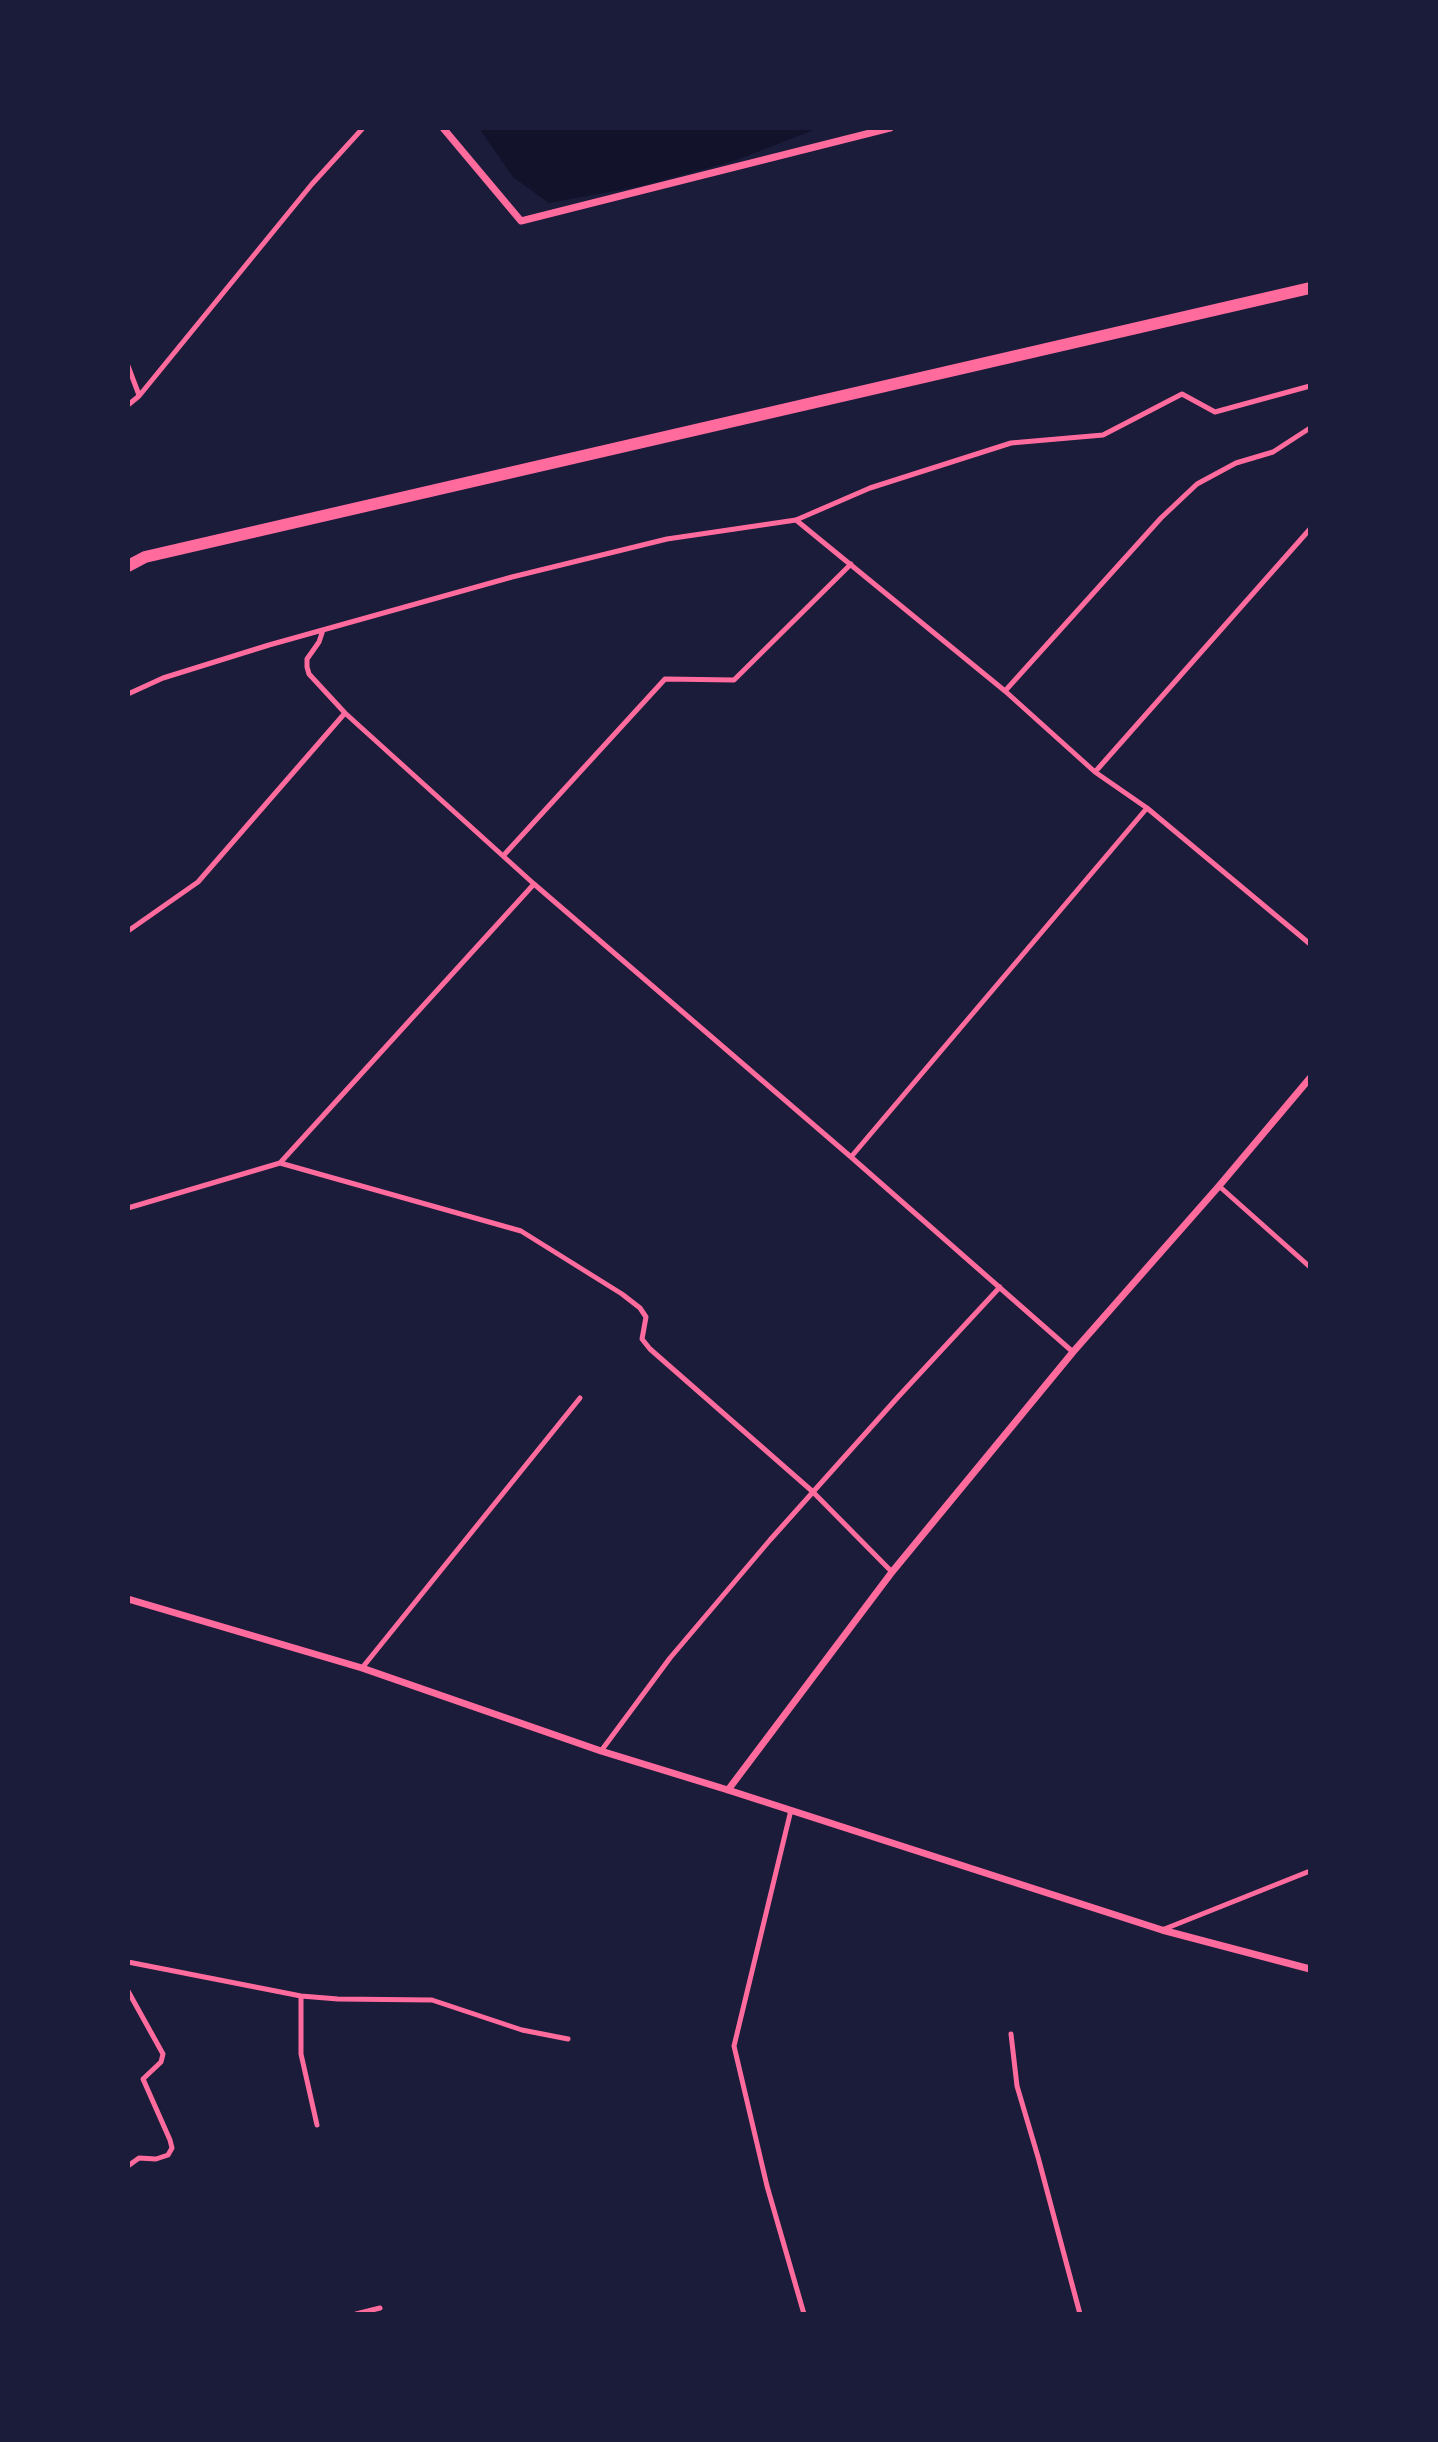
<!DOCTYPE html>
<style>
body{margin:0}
#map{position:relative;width:1438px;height:2442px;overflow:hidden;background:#1b1b3a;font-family:"IBM Plex Sans",sans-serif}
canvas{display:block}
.frame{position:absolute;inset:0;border:130px solid #1b1b3a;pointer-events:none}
</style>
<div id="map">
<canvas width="1438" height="2442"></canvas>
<div class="frame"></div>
</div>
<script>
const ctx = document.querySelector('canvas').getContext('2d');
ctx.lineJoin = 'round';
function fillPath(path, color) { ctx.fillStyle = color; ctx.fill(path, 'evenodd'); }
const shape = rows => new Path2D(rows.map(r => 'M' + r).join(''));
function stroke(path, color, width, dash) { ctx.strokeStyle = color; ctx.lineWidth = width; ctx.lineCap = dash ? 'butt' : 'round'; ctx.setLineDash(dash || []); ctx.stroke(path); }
const water = shape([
 [479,128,819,128,734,161,641,186,549,203,513,177]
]);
const service = shape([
 [128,366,139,395],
 [128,405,139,396,312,184,363,128],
 [796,520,1005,691,1095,772,1147,808,1310,944],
 [323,630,319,642,307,659,307,667,309,674,345,713,534,884,851,1157,1073,1352],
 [1005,691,1161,518,1197,484,1236,463,1273,452,1310,428],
 [128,694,163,678,269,645,512,577,667,539,796,520,870,488,1011,443,1103,435,1182,394,1215,412,1310,386],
 [1095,772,1310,529],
 [503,856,665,679,734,680,851,564],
 [128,931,198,882,345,713],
 [851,1157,1147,808],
 [280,1163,534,884],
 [1219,1186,1310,1267],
 [128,1208,280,1163,521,1231,622,1294,640,1308,646,1317,642,1339,650,1349,812,1491,892,1572],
 [362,1668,580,1398],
 [601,1751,670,1658,770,1540,898,1397,1000,1287],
 [791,1810,734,2046,767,2186,804,2314],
 [1162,1930,1310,1871],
 [128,1962,301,1996,338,1999,432,2000,522,2030,568,2039],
 [128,1991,163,2054,161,2062,143,2079,170,2140,172,2148,168,2155,156,2159,139,2158,128,2166],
 [301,1996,301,2054,317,2125],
 [1011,2034,1017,2086,1038,2157,1080,2314],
 [356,2314,380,2308]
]);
const minor = shape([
 [443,128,521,221,890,128],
 [128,1599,362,1668,601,1751,728,1790,1162,1930,1310,1969],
 [728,1790,892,1572,1073,1352,1219,1186,1310,1078]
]);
const tertiary = shape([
 [128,566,145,557,1310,288]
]);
fillPath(water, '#12122b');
stroke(service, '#ff6b9d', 5);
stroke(minor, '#ff6b9d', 7);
stroke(tertiary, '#ff6b9d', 12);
</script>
